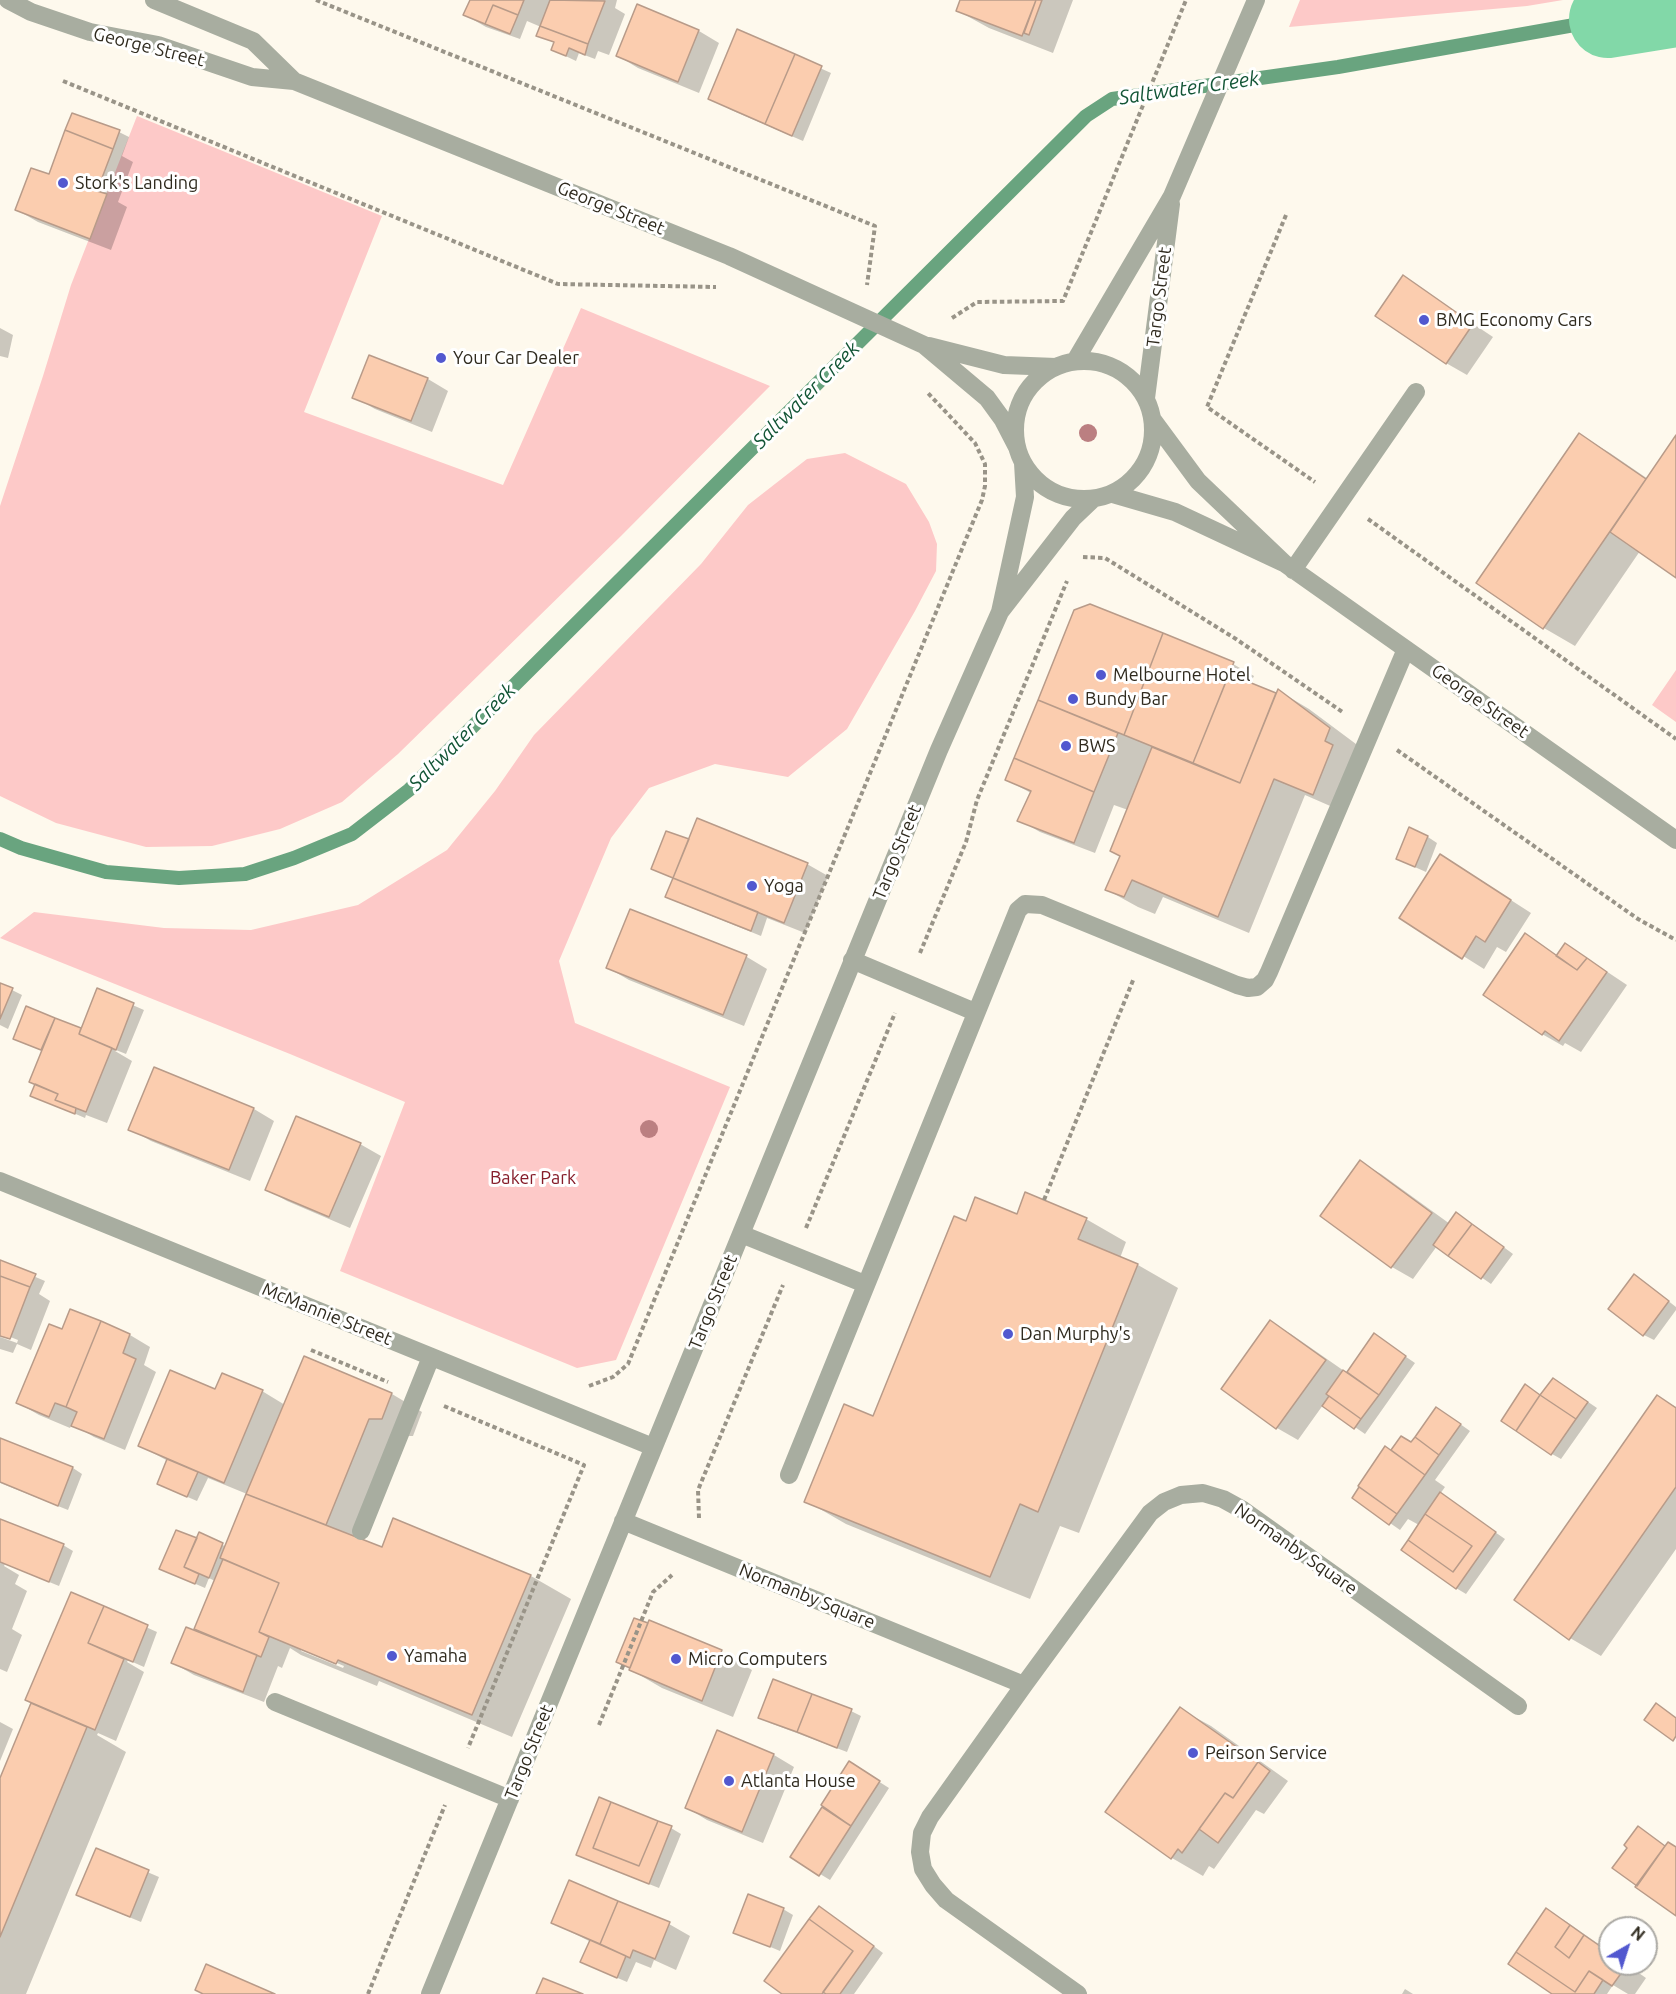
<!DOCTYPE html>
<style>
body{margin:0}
#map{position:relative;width:1676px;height:1994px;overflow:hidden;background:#fef9ed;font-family:Ubuntu,sans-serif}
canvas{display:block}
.north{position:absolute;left:1598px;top:1916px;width:60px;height:60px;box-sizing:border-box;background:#fff;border:2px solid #acaaa5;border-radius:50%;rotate:39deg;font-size:16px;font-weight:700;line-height:24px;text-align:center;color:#2f2a1e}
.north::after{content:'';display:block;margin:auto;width:21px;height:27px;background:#5258cf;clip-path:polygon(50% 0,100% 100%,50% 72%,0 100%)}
</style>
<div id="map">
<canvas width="1676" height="1994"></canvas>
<div class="north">N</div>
</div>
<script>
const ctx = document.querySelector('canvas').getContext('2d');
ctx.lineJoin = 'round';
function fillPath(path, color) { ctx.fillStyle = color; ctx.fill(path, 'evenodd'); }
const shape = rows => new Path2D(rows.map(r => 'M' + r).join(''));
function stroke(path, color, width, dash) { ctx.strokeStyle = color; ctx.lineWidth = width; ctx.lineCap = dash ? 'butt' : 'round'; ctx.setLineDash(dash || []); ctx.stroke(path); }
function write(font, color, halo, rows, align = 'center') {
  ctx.font = font + ' Ubuntu,sans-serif'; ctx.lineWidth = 6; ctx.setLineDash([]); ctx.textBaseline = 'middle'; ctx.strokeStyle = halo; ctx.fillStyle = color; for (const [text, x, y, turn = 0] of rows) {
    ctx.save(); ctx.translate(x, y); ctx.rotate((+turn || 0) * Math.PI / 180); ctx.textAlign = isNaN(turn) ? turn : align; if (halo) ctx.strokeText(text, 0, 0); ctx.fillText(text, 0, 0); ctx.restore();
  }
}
const green = shape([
 [1300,0,1563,0,1527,6,1289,27],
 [137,116,382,216,304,412,503,485,581,308,770,386,621,536,398,754,342,802,280,829,212,846,146,847,56,823,0,796,0,506,43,376,71,285],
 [845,453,906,484,929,522,937,544,936,571,915,611,847,729,788,777,715,764,649,788,611,838,559,961,575,1023,730,1087,616,1360,577,1368,340,1271,405,1102,290,1054,0,938,34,912,164,928,251,930,358,905,447,850,495,791,534,735,701,564,748,505,807,459],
 [1676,670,1676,722,1652,705]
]);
const shadow = shape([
 [471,0,617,0,615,8,625,14,609,55,598,51,595,59,579,53,576,61,553,50,555,43,538,35,541,27,527,21,520,39,486,27,465,15],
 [962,0,1073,0,1053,53,989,28,958,11],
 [638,6,699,31,719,43,699,93,638,68,618,56],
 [738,31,831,73,803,141,731,110,710,98],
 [119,132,129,137,122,156,133,162,118,202,127,207,111,250,38,222,17,210,49,176],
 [1403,277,1493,337,1467,375,1446,363],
 [0,328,13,335,8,358,0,356],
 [370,357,428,379,448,391,432,432,375,409,354,397],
 [1580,435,1610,453,1648,479,1676,438,1676,576,1640,551,1575,646,1544,628,1478,583],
 [1075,611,1233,664,1254,676,1250,684,1277,695,1279,691,1309,709,1360,747,1344,812,1305,795,1249,933,1163,897,1155,914,1138,907,1107,890,1121,856,1128,810,1114,805,1095,853,1040,832,1019,820,1031,793,1007,780],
 [1428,837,1437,843,1426,872,1408,864],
 [689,841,807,864,828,876,805,933,767,918,761,936,677,902,667,897,674,879,653,869],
 [1461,868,1531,913,1506,952,1497,947,1484,969,1401,917],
 [631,911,747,957,767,969,744,1026,629,980,608,968],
 [1525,935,1558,956,1597,965,1627,985,1581,1052,1565,1043,1563,1046,1542,1034],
 [0,984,22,995,8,1029,0,1025],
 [98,990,144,1010,126,1054,116,1050,115,1051,132,1061,107,1123,86,1115,85,1118,32,1095,43,1051,25,1044,26,1008,82,1030],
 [154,1069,254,1109,274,1121,250,1181,151,1141,130,1129],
 [360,1144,381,1156,350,1228,287,1201,266,1189],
 [1360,1162,1381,1174,1450,1224,1467,1220,1513,1254,1491,1284,1437,1246,1413,1279,1392,1267,1322,1216],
 [1018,1216,1086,1219,1126,1242,1120,1258,1138,1265,1178,1288,1079,1533,1060,1526,1030,1599,846,1524,806,1501,873,1418],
 [0,1262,45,1281,39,1294,50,1301,31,1350,17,1344,13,1353,0,1349,0,1337,17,1343,18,1340,0,1333],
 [1644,1282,1676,1307,1676,1310,1654,1340,1644,1335],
 [71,1311,130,1335,150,1347,144,1365,156,1372,125,1450,94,1437,72,1424,70,1428,39,1415,18,1403,62,1331],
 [1270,1322,1291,1334,1347,1373,1374,1335,1415,1363,1365,1434,1323,1405,1298,1440,1277,1428,1223,1389],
 [223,1375,262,1391,285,1405,392,1394,422,1412,413,1436,400,1436,358,1540,383,1549,394,1520,531,1576,571,1599,512,1737,379,1681,377,1686,301,1655,290,1648,282,1668,278,1666,264,1702,194,1675,173,1663,195,1631,215,1581,209,1578,205,1588,161,1569,197,1540,226,1546,247,1494,208,1478,197,1501,169,1489,168,1461,140,1446,216,1391],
 [301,1648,344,1666,343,1668,301,1651],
 [1563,1385,1597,1408,1561,1459,1552,1454,1526,1386,1541,1396],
 [1658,1397,1676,1407,1676,1549,1601,1656,1570,1638,1516,1600],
 [1446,1414,1470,1431,1435,1480,1445,1487,1440,1494,1505,1539,1466,1594,1456,1588,1419,1525,1408,1519,1400,1530,1354,1498,1366,1492,1402,1438,1412,1443],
 [0,1439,73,1468,82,1474,68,1510,0,1483],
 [0,1520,63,1545,73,1551,59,1586,5,1564,4,1566,19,1575,15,1584,27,1591,12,1629,22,1635,7,1672,0,1669],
 [72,1594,157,1632,144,1667,128,1660,127,1662,144,1672,116,1741,98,1733,97,1735,126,1752,26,1994,0,1994,0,1782,33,1703],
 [650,1622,721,1652,752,1670,733,1717,662,1688,631,1670],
 [1180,1709,1211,1726,1288,1781,1264,1814,1256,1810,1214,1869,1209,1866,1203,1876,1172,1858,1107,1812],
 [851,1711,861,1716,847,1752,770,1723,760,1717],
 [0,1722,13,1729,0,1761],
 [717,1732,774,1755,794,1767,763,1843,707,1820,687,1808],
 [859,1769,889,1788,830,1880,792,1857,824,1806],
 [671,1828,681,1834,659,1888,588,1860,578,1854],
 [96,1850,159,1877,141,1922,88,1900],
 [570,1882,669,1924,690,1936,676,1970,654,1960,651,1968,636,1962,627,1982,592,1967,591,1942,553,1923],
 [783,1909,793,1915,780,1951,735,1932],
 [1547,1910,1567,1922,1610,1952,1610,1964,1626,1964,1646,1978,1635,1994,1628,1994,1613,1985,1607,1994,1555,1994],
 [829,1913,883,1953,854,1994,784,1994],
 [1405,1989,1413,1994,1402,1994]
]);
const stream = shape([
 [0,839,21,848,106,872,179,878,245,874,294,858,352,834,409,790,1086,116,1112,99,1338,67,1608,19]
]);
const river = shape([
 [1608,19,1676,8]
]);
const building = shape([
 [470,0,524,0,518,15,493,5,485,24,463,15,470,0],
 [550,0,605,1,588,44,540,26,550,0],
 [960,0,1036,0,1022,36,956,11,960,0],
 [1036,0,1042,0,1029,35,1024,33,1036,0],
 [637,4,699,30,678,82,616,56,637,4],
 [493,5,518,15,510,34,485,24,493,5],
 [540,26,588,44,585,55,569,48,566,56,551,50,554,42,536,36,540,26],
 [737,29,795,54,765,124,708,99,737,29],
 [795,54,822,66,792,136,765,124,795,54],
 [72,113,120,130,113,149,65,130,72,113],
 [65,130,113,149,97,191,107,194,90,239,15,210,31,168,49,174,65,130],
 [1403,275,1473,324,1446,364,1375,316,1403,275],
 [369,355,428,378,411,421,352,398,369,355],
 [1579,433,1646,479,1543,629,1476,583,1579,433],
 [1676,435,1676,578,1610,532,1676,435],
 [1090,604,1163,633,1124,735,1038,700,1074,610,1090,604],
 [1163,633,1234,662,1193,763,1124,735,1163,633],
 [1229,674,1276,693,1240,783,1193,763,1229,674],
 [1278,689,1330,728,1325,741,1333,745,1313,795,1274,779,1218,917,1132,880,1124,897,1105,890,1120,856,1110,851,1152,747,1240,783,1278,689],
 [1038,700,1118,733,1094,792,1014,758,1038,700],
 [1014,758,1094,792,1074,843,1017,821,1031,791,1005,780,1014,758],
 [697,818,808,863,784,923,673,878,697,818],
 [1409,827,1428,836,1415,867,1396,859,1409,827],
 [666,831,689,839,673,878,651,869,666,831],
 [1440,854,1511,900,1485,942,1476,936,1462,959,1399,918,1440,854],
 [673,878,758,912,751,931,665,897,673,878],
 [630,909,747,955,723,1015,606,968,630,909],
 [1525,933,1577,970,1587,958,1607,972,1559,1041,1545,1031,1542,1035,1483,995,1525,933],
 [1565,943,1587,958,1577,970,1556,956,1565,943],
 [0,983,13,988,0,1019,0,983],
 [97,988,134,1003,116,1050,79,1034,97,988],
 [26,1006,55,1018,41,1050,13,1039,26,1006],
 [55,1018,81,1028,79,1034,112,1048,86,1112,55,1100,58,1094,29,1082,55,1018],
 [154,1067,254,1108,229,1170,128,1130,154,1067],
 [35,1084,58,1094,55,1100,76,1108,75,1114,30,1096,35,1084],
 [296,1116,361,1143,329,1217,265,1190,296,1116],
 [1360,1160,1432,1213,1391,1268,1320,1216,1360,1160],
 [1025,1192,1087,1218,1078,1239,1138,1264,1038,1512,1020,1504,990,1577,804,1502,844,1404,873,1416,954,1216,966,1221,975,1197,1017,1214,1025,1192],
 [1456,1212,1472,1224,1448,1256,1433,1245,1456,1212],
 [1472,1224,1504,1247,1481,1279,1448,1256,1472,1224],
 [0,1260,36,1274,30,1287,0,1276,0,1260],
 [1634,1274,1669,1301,1643,1336,1608,1309,1634,1274],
 [0,1276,30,1287,10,1339,0,1336,0,1276],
 [70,1309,101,1321,66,1407,55,1403,49,1417,16,1403,49,1324,62,1329,70,1309],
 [1270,1320,1326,1360,1276,1429,1221,1389,1270,1320],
 [101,1321,130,1334,123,1353,136,1359,104,1439,71,1426,77,1412,66,1407,101,1321],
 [1374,1333,1406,1356,1379,1395,1347,1372,1374,1333],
 [304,1356,392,1393,382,1419,369,1419,326,1525,246,1494,304,1356],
 [170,1370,215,1389,222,1373,263,1390,224,1483,138,1446,170,1370],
 [1343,1370,1379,1395,1361,1419,1326,1394,1343,1370],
 [1553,1378,1588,1402,1576,1419,1540,1395,1553,1378],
 [1525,1384,1540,1395,1516,1431,1501,1421,1525,1384],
 [1540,1395,1576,1419,1551,1455,1516,1431,1540,1395],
 [1657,1395,1676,1408,1676,1487,1569,1640,1514,1600,1657,1395],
 [1329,1396,1361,1419,1354,1429,1322,1406,1329,1396],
 [1436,1407,1461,1424,1439,1455,1415,1437,1436,1407],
 [1401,1436,1411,1442,1415,1437,1439,1455,1425,1475,1391,1450,1401,1436],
 [0,1438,73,1467,58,1506,0,1482,0,1438],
 [1385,1446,1425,1475,1397,1514,1358,1486,1385,1446],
 [167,1459,198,1472,187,1497,157,1484,167,1459],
 [1359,1487,1397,1514,1389,1525,1352,1498,1359,1487],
 [1440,1492,1496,1532,1456,1589,1401,1550,1408,1540,1453,1572,1472,1546,1425,1514,1440,1492],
 [246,1494,382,1547,393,1518,531,1575,472,1715,338,1660,336,1664,259,1632,279,1583,220,1558,246,1494],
 [1425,1514,1472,1546,1453,1572,1408,1540,1425,1514],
 [0,1519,64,1544,49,1582,0,1562,0,1519],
 [176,1530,197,1538,184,1567,199,1574,195,1584,159,1569,176,1530],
 [199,1532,223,1543,209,1578,184,1567,199,1532],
 [223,1559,279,1583,259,1632,269,1637,261,1657,194,1629,223,1559],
 [71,1592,104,1606,88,1643,124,1659,95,1730,25,1700,71,1592],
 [104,1606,148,1625,133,1662,88,1643,104,1606],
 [634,1618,648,1623,630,1668,616,1662,634,1618],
 [649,1620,722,1650,702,1701,629,1670,649,1620],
 [186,1627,257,1655,243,1692,171,1663,186,1627],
 [773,1679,812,1694,797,1732,758,1718,773,1679],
 [812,1694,852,1709,837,1748,797,1732,812,1694],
 [31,1703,87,1727,0,1937,0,1778,31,1703],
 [1656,1703,1676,1718,1676,1736,1673,1741,1644,1720,1656,1703],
 [1180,1707,1258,1762,1233,1798,1225,1793,1182,1853,1178,1849,1171,1859,1105,1812,1180,1707],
 [717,1730,774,1754,742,1832,685,1808,717,1730],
 [849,1761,880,1781,851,1826,821,1805,849,1761],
 [1258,1762,1270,1771,1218,1843,1199,1829,1225,1793,1233,1798,1258,1762],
 [599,1797,611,1802,593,1848,639,1866,658,1821,672,1826,649,1884,576,1855,599,1797],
 [611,1802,658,1821,639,1866,593,1848,611,1802],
 [822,1807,851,1826,819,1876,790,1857,822,1807],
 [1638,1826,1665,1846,1637,1886,1612,1868,1627,1848,1624,1845,1638,1826],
 [1668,1842,1676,1847,1676,1916,1635,1887,1668,1842],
 [96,1848,149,1870,130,1917,76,1895,96,1848],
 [569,1880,618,1901,600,1944,551,1923,569,1880],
 [748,1894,784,1908,770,1947,733,1933,748,1894],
 [618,1901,670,1922,655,1959,633,1950,630,1958,600,1944,618,1901],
 [819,1906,874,1946,840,1994,826,1994,823,1992,853,1951,809,1919,819,1906],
 [1546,1908,1570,1925,1555,1947,1569,1958,1584,1935,1610,1953,1610,1964,1627,1965,1612,1986,1589,1971,1575,1992,1516,1952,1546,1908],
 [809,1919,853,1951,822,1994,782,1994,764,1981,809,1919],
 [1570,1925,1584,1935,1569,1958,1555,1947,1570,1925],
 [590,1940,626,1956,617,1978,580,1962,590,1940],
 [1516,1952,1575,1992,1589,1971,1603,1980,1594,1994,1552,1994,1508,1964,1516,1952],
 [206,1964,275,1994,203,1994,195,1990,206,1964],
 [543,1978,583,1994,536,1994,543,1978]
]);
const path = shape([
 [316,0,875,226,867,285],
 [63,81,558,284,716,287],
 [1286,215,1207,407,1315,482],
 [952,318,977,302,1063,301,1186,0],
 [1368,519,1676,739],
 [1083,557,1105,558,1236,639,1344,713],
 [1397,750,1638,919,1676,940],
 [920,953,966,842,977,800,1067,581],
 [1044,1200,1134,978],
 [806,1228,895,1013],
 [311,1350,388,1382],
 [589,1386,613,1377,628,1364,982,500,985,486,985,464,975,443,927,392],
 [444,1406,584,1465,468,1748],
 [699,1518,698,1490,783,1285],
 [599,1725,653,1592,672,1575],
 [368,1994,445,1805]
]);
const minor = shape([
 [8,0,31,12,90,32,158,45,252,77,294,81,729,256,924,345,987,398,1003,420,1017,447],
 [154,0,253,41,294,81],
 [929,346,1004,365,1056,367],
 [1075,361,1172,196,1256,0],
 '1015 430a69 69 0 1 1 138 0a69 69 0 1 1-138 0Z',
 [1146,398,1171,204],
 [1023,463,1025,497,1000,612,1073,518,1093,499],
 [1113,494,1175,512,1284,563,1198,481,1153,420],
 [1284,563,1676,840],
 [1293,570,1416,392],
 [852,960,975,1012],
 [0,1181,653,1447],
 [741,1234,865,1284],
 [789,1475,1018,910,1025,904,1042,905,1237,985,1248,988,1257,987,1265,980,1269,972,1406,649],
 [623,1521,1024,1685],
 [361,1531,431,1357],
 [275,1702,510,1799],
 [430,1994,939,750,1000,612],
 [1078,1994,946,1900,933,1885,923,1869,920,1852,922,1833,930,1817,1024,1685,1150,1513,1164,1502,1181,1495,1203,1493,1223,1499,1243,1510,1518,1706]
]);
const trees = [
 [1088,433],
 [649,1129]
];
const markers = [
 [63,183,6,"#5258cf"],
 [1424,320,6,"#5258cf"],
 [441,358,6,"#5258cf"],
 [1101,675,6,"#5258cf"],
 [1073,699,6,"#5258cf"],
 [1066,746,6,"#5258cf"],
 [752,886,6,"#5258cf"],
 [1008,1334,6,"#5258cf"],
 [392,1656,6,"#5258cf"],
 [676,1659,6,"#5258cf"],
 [1193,1753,6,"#5258cf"],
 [729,1781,6,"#5258cf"]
];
const streetNames = [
 ["George Street",149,47,14],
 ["George Street",611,208,22],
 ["Targo Street",1159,297,-83],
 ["George Street",1480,701,35],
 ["Targo Street",897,852,-68],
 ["Targo Street",713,1302,-68],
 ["McMannie Street",327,1314,22],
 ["Normanby Square",1296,1549,35],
 ["Normanby Square",807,1596,22],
 ["Targo Street",529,1752,-68]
];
const poiNames = [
 ["Stork's Landing",75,183],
 ["BMG Economy Cars",1436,320],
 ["Your Car Dealer",453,358],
 ["Melbourne Hotel",1113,675],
 ["Bundy Bar",1085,699],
 ["BWS",1078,746],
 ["Yoga",764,886],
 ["Dan Murphy's",1020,1334],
 ["Yamaha",404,1656],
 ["Micro Computers",688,1659],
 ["Peirson Service",1205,1753],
 ["Atlanta House",741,1781]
];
const parkNames = [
 ["Baker Park",533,1178]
];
const waterNames = [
 ["Saltwater Creek",1189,88,-8],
 ["Saltwater Creek",806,395,-45],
 ["Saltwater Creek",462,737,-45]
];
fillPath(green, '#fdc9c8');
fillPath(shadow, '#0003');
stroke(stream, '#69a47f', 14);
stroke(river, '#82d8a8', 78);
fillPath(building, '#fbcdaf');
stroke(building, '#b89b89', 1.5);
stroke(path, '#999488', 4, [4.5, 3]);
stroke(minor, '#a8ada0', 18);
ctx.fillStyle = '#bb7f81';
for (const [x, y] of trees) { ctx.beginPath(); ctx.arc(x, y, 9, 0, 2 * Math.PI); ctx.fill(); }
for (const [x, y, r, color] of markers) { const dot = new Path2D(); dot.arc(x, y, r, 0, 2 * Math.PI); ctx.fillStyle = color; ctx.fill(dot); stroke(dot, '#fff', 2); }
write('18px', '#2f2a1e', '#fff', streetNames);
write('18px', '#2f2a1e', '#fff', poiNames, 'left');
write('18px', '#851c29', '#fff', parkNames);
write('italic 20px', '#125536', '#fff', waterNames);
</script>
